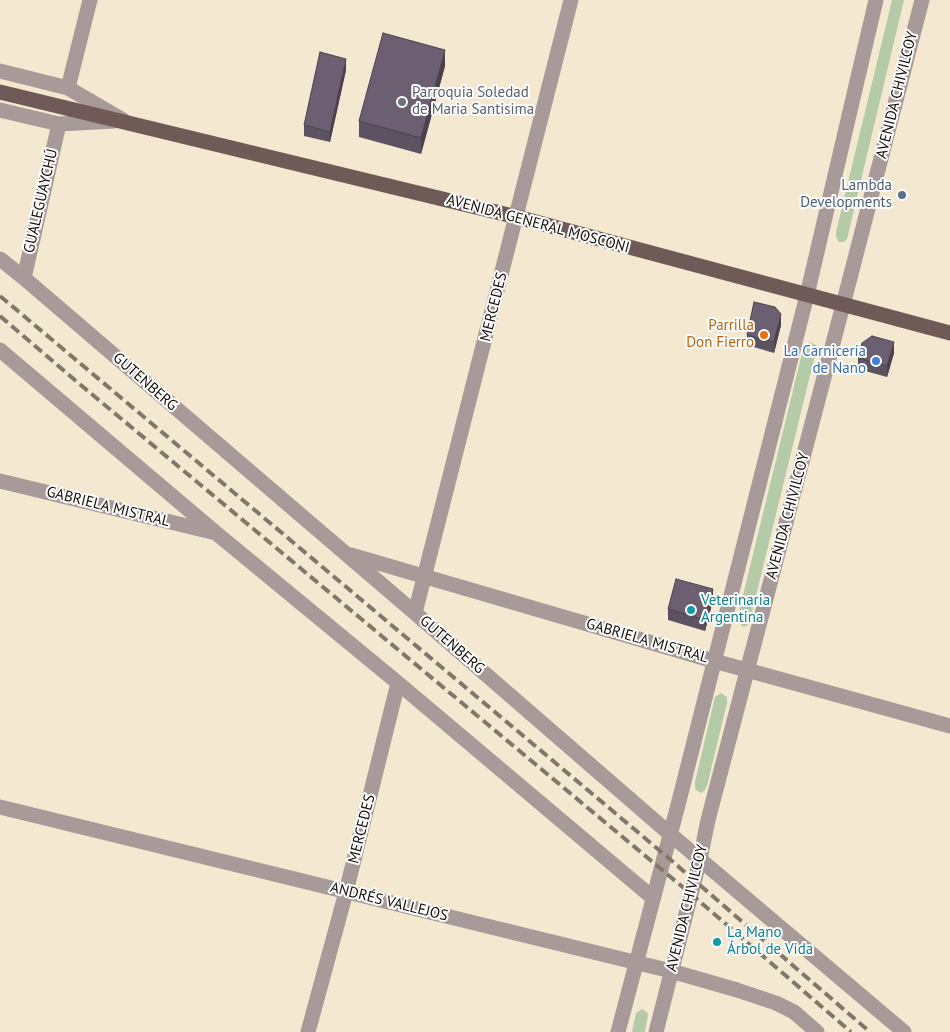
<!DOCTYPE html>
<meta charset="utf-8">
<style>
body{margin:0}
canvas{display:block;background:#f4e8d1}
</style>
<canvas width="950" height="1032"></canvas>
<script>
const ctx = document.querySelector('canvas').getContext('2d');
ctx.lineJoin = 'round';
function fillPath(path, color) { ctx.fillStyle = color; ctx.fill(path, 'evenodd'); }
const shape = rows => new Path2D(rows.map(r => 'M' + r).join(''));
function stroke(path, color, width, dash) { ctx.strokeStyle = color; ctx.lineWidth = width; ctx.lineCap = dash ? 'butt' : 'round'; ctx.setLineDash(dash || []); ctx.stroke(path); }
function write(font, color, halo, rows, align = 'center') {
  ctx.font = font + ' "PT Sans",sans-serif'; ctx.lineWidth = 4; ctx.setLineDash([]); ctx.textBaseline = 'middle'; ctx.strokeStyle = halo; ctx.fillStyle = color; for (const [text, x, y, turn = 0] of rows) {
    ctx.save(); ctx.translate(x, y); ctx.rotate((+turn || 0) * Math.PI / 180); ctx.textAlign = isNaN(turn) ? turn : align; if (halo) ctx.strokeText(text, 0, 0); ctx.fillText(text, 0, 0); ctx.restore();
  }
}
const green = shape([
 [892,0,904,0,847,239,844,242,839,242,836,237,836,232],
 [810,342,816,345,816,351,750,620,749,624,744,627,742,626,738,621,738,616,804,345],
 [721,693,727,697,727,703,707,786,705,790,701,793,696,790,695,787,695,782,715,697],
 [642,1009,647,1012,648,1015,645,1032,632,1032,636,1013]
]);
const minor = shape([
 [0,71,68,88,123,120],
 [68,88,90,0],
 [0,110,59,124,114,121],
 [0,259,24,278,415,613,670,834,904,1032],
 [24,278,59,124],
 [0,350,216,533,398,683,653,898],
 [0,481,212,532],
 [351,555,714,661,950,726],
 [415,613,571,0],
 [0,807,671,971,737,990,776,1003,794,1012,817,1032],
 [308,1032,346,892,398,683],
 [618,1032,678,805,807,295,876,0],
 [656,1032,700,859,708,820,843,305,922,0]
]);
const major = shape([
 [0,92,517,217,950,333]
]);
const rail = shape([
 [0,296,665,855,870,1032],
 [0,316,76,381,691,894,851,1032]
]);
const wall = shape([
 [445,66,421,154,359,137,359,121],
 [346,70,330,142,304,136,304,125],
 [781,325,774,353,747,345,747,335],
 [894,353,887,377,858,369,858,358],
 [713,600,705,631,668,620,668,609]
]);
const shadedWall = shape([
 [445,50,445,66,421,154,421,138],
 [346,59,346,70,330,142,330,132],
 [781,314,781,325,774,353,774,342],
 [894,342,894,353,887,377,887,366],
 [713,589,713,600,705,631,705,620]
]);
const building = shape([
 [383,33,445,50,421,138,359,121,383,33],
 [320,52,346,59,330,132,304,125,320,52],
 [754,302,775,307,781,314,774,342,747,335,754,302],
 [872,336,894,342,887,366,858,358,862,343,872,336],
 [676,579,713,589,705,620,668,609,676,579]
]);
const markers = [
 [402,102,5,"#6b7280"],
 [902,195,5,"#5c6f8a"],
 [764,335,5,"#e8710a"],
 [876,361,5,"#3f7fe0"],
 [691,610,5,"#0f9aa8"],
 [717,942,5,"#0f9aa8"]
];
const worshipNames = [
 ["Parroquia Soledad",412,93],
 ["de Maria Santisima",412,110]
];
const streetNames = [
 ["AVENIDA CHIVILCOY",897,95,-76],
 ["GUALEGUAYCHÚ",41,201,-77],
 ["AVENIDA GENERAL MOSCONI",538,224,15],
 ["MERCEDES",494,307,-76],
 ["GUTENBERG",145,382,41],
 ["GABRIELA MISTRAL",108,507,14],
 ["AVENIDA CHIVILCOY",788,516,-75],
 ["GABRIELA MISTRAL",647,641,16],
 ["GUTENBERG",452,645,41],
 ["MERCEDES",362,829,-76],
 ["ANDRÉS VALLEJOS",389,902,14],
 ["AVENIDA CHIVILCOY",687,908,-76]
];
const serviceNames = [
 ["Lambda",892,186],
 ["Developments",892,203]
];
const foodNames = [
 ["Parrilla",754,326],
 ["Don Fierro",754,343]
];
const shopNames = [
 ["La Carnicería",866,352],
 ["de Nano",866,369]
];
const cultureNames = [
 ["Veterinaria",701,601],
 ["Argentina",701,618],
 ["La Mano",727,933],
 ["Árbol de Vida",727,950]
];
fillPath(green, '#b3cba6');
stroke(minor, '#a79a99', 15);
stroke(major, '#6f5a58', 15);
stroke(rail, '#807869', 4, [10, 5]);
fillPath(wall, '#5d5261');
fillPath(shadedWall, '#4c424f');
fillPath(building, '#6c5f71');
stroke(building, '#4c424f', 1);
for (const [x, y, r, color] of markers) { const dot = new Path2D(); dot.arc(x, y, r, 0, 2 * Math.PI); ctx.fillStyle = color; ctx.fill(dot); stroke(dot, '#fff', 2); }
write('15px', '#5b616d', '#fff', worshipNames, 'left');
write('15px', '#141008', '#fff', streetNames);
write('15px', '#4e5e75', '#fff', serviceNames, 'right');
write('15px', '#c56008', '#fff', foodNames, 'right');
write('15px', '#366cbe', '#fff', shopNames, 'right');
write('15px', '#0d838f', '#fff', cultureNames, 'left');
</script>
